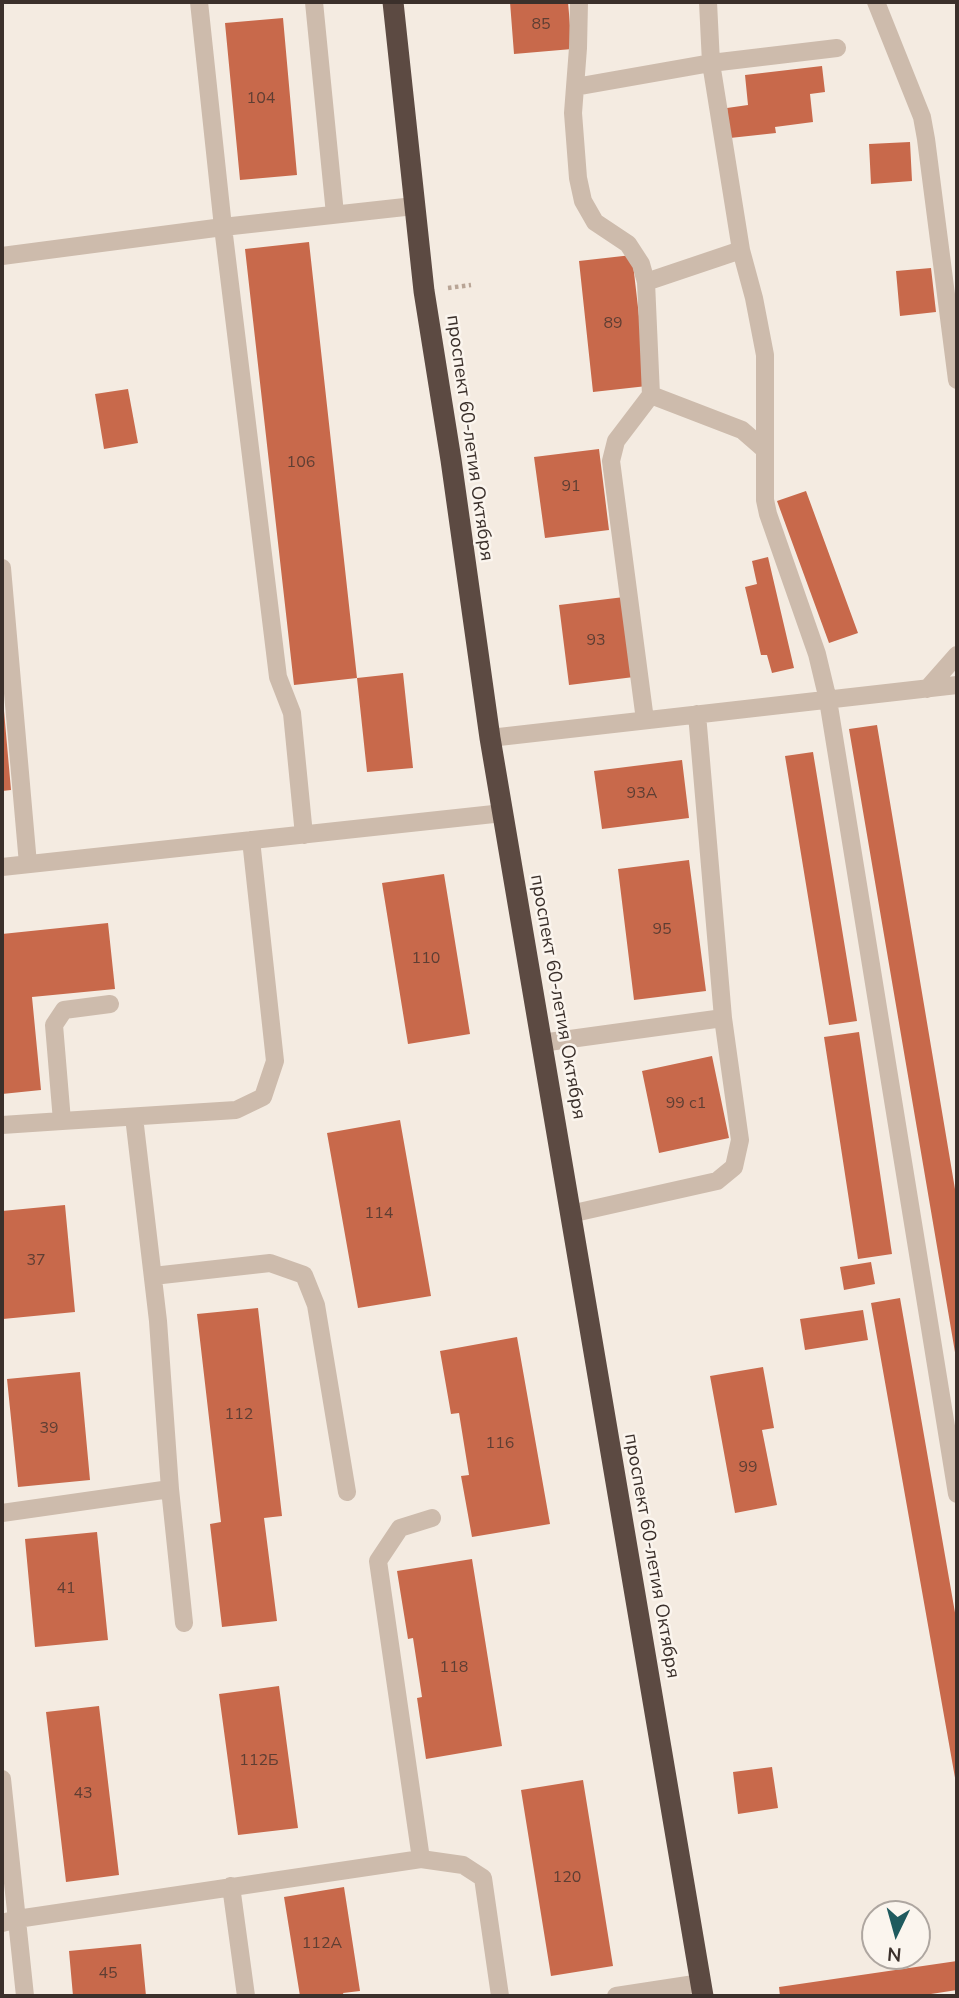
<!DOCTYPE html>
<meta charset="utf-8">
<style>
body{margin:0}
#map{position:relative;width:959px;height:1998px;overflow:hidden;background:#f4ebe1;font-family:"Nunito Sans",sans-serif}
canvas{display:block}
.frame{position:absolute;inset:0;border:4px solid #3b302b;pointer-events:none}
.north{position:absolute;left:861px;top:1900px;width:70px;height:70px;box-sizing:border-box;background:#fbf5ee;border:2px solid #aea6a0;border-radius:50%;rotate:185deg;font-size:19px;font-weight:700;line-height:28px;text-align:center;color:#3b302b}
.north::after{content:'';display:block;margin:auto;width:24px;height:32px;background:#1f5a5e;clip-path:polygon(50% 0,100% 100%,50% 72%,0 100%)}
</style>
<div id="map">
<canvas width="959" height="1998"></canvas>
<div class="frame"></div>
<div class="north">N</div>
</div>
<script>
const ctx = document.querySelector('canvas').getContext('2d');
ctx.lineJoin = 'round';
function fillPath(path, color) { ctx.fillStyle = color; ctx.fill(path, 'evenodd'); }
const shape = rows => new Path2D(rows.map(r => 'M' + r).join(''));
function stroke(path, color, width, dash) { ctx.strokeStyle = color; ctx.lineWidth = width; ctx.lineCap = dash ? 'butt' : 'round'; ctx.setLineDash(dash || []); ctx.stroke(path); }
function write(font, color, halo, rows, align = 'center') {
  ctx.font = font + ' "Nunito Sans",sans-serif'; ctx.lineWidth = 5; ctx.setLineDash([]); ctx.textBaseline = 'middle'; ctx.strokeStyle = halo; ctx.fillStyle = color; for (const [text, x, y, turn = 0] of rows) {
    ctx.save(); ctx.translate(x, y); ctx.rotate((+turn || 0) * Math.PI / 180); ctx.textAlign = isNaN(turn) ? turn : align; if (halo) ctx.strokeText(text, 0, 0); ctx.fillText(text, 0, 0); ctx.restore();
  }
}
const building = shape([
 [510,2,568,2,572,49,514,54],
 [283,18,297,175,240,180,225,23],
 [822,66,825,92,810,94,813,122,775,127,776,133,730,138,727,108,748,105,745,75],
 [910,142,912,181,871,184,869,144],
 [309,242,357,678,294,685,245,249],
 [632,255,647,386,593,392,579,261],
 [931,268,936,312,900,316,896,271],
 [128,389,138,443,104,449,95,394],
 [599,449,609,530,545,538,534,457],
 [806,491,858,633,829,643,777,501],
 [768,557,794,668,772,673,767,655,761,655,745,587,757,584,752,561],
 [624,597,634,677,569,685,559,605],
 [403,673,413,768,367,772,357,678],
 [2,711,4,711,11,790,2,791],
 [877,725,957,1201,957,1364,849,729],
 [813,752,857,1021,829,1025,785,756],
 [682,760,689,818,602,829,594,771],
 [689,860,706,991,634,1000,618,869],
 [444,874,470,1034,408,1044,382,883],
 [108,923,115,989,32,997,41,1090,2,1094,2,934],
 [859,1032,892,1254,858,1259,824,1037],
 [712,1056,729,1138,659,1153,642,1071],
 [400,1120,431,1296,358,1308,327,1133],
 [65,1205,75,1312,3,1319,2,1211],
 [871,1262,875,1284,844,1290,840,1267],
 [900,1298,957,1624,957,1789,871,1303],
 [258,1308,282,1516,264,1518,277,1621,222,1627,210,1524,221,1522,197,1314],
 [863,1310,868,1340,805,1350,800,1319],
 [517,1337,550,1524,472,1537,461,1476,469,1475,459,1413,451,1414,440,1351],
 [763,1367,774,1428,762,1430,777,1505,735,1513,710,1376],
 [80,1372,90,1480,18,1487,7,1379],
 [97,1532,108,1640,35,1647,25,1539],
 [472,1559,502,1746,426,1759,417,1698,422,1697,413,1638,408,1639,397,1571],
 [279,1686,298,1828,238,1835,219,1694],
 [99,1706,119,1875,66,1882,46,1712],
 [772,1767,778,1808,738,1814,733,1772],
 [583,1780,613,1966,551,1976,521,1790],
 [344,1887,360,1991,343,1993,344,1996,300,1996,284,1897],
 [141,1944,146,1996,73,1996,69,1951],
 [957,1961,957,1990,918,1996,780,1996,779,1987]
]);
const path = shape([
 [448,288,471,285]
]);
const minor = shape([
 [199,2,223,227,278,677,292,713,304,835],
 [314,2,335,214],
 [579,2,578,48,573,113,578,178,583,201,595,222,628,244,641,264,646,282],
 [708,2,711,63,741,250,646,282,651,395,742,430,765,450,765,500,768,514,817,654,828,700,957,1494],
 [876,2,922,117,926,139,957,380],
 [575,87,711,63,837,48],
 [741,250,754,298,765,355,765,450],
 [2,256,223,227,414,206],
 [2,568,28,864],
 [927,689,957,655],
 [645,720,611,461,616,441,651,395],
 [490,738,957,685],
 [2,867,503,813],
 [541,1043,723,1018],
 [134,1117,158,1321,170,1489],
 [62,1121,236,1110,263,1097,275,1061,251,840],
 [2,1125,62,1121,54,1025,64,1010,110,1004],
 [570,1214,717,1181,734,1167,740,1140,723,1018,697,714],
 [153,1276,270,1263,304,1275,316,1305,347,1492],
 [2,1513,170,1489,184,1623],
 [2,1779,25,1996],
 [421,1859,463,1865,483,1878,500,1996],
 [231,1886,246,1996],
 [2,1923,17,1919,421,1859,378,1561,400,1528,432,1518],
 [616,1996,701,1983]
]);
const highway = shape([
 [393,2,424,291,451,460,490,738,703,1996]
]);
const numberNames = [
 ["85",541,25],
 ["104",261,99],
 ["89",613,324],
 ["106",301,463],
 ["91",571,487],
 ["93",596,641],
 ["93А",642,794],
 ["95",662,930],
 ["110",426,959],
 ["99 с1",686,1104],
 ["114",379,1214],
 ["37",36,1261],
 ["112",239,1415],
 ["39",49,1429],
 ["116",500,1444],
 ["99",748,1468],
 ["41",66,1589],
 ["118",454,1668],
 ["112Б",259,1761],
 ["43",83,1794],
 ["120",567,1878],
 ["112А",322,1944],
 ["45",108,1974]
];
const streetNames = [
 ["проспект 60-летия Октября",469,438,82],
 ["проспект 60-летия Октября",557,997,80],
 ["проспект 60-летия Октября",651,1556,80]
];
fillPath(building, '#c8694b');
stroke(path, '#b9a596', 4.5, [3.5, 3.5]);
stroke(minor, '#cdbbac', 18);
stroke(highway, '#5c4a42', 21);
write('16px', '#5e3e33', null, numberNames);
write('19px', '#3b302b', '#fbf5ee', streetNames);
</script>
